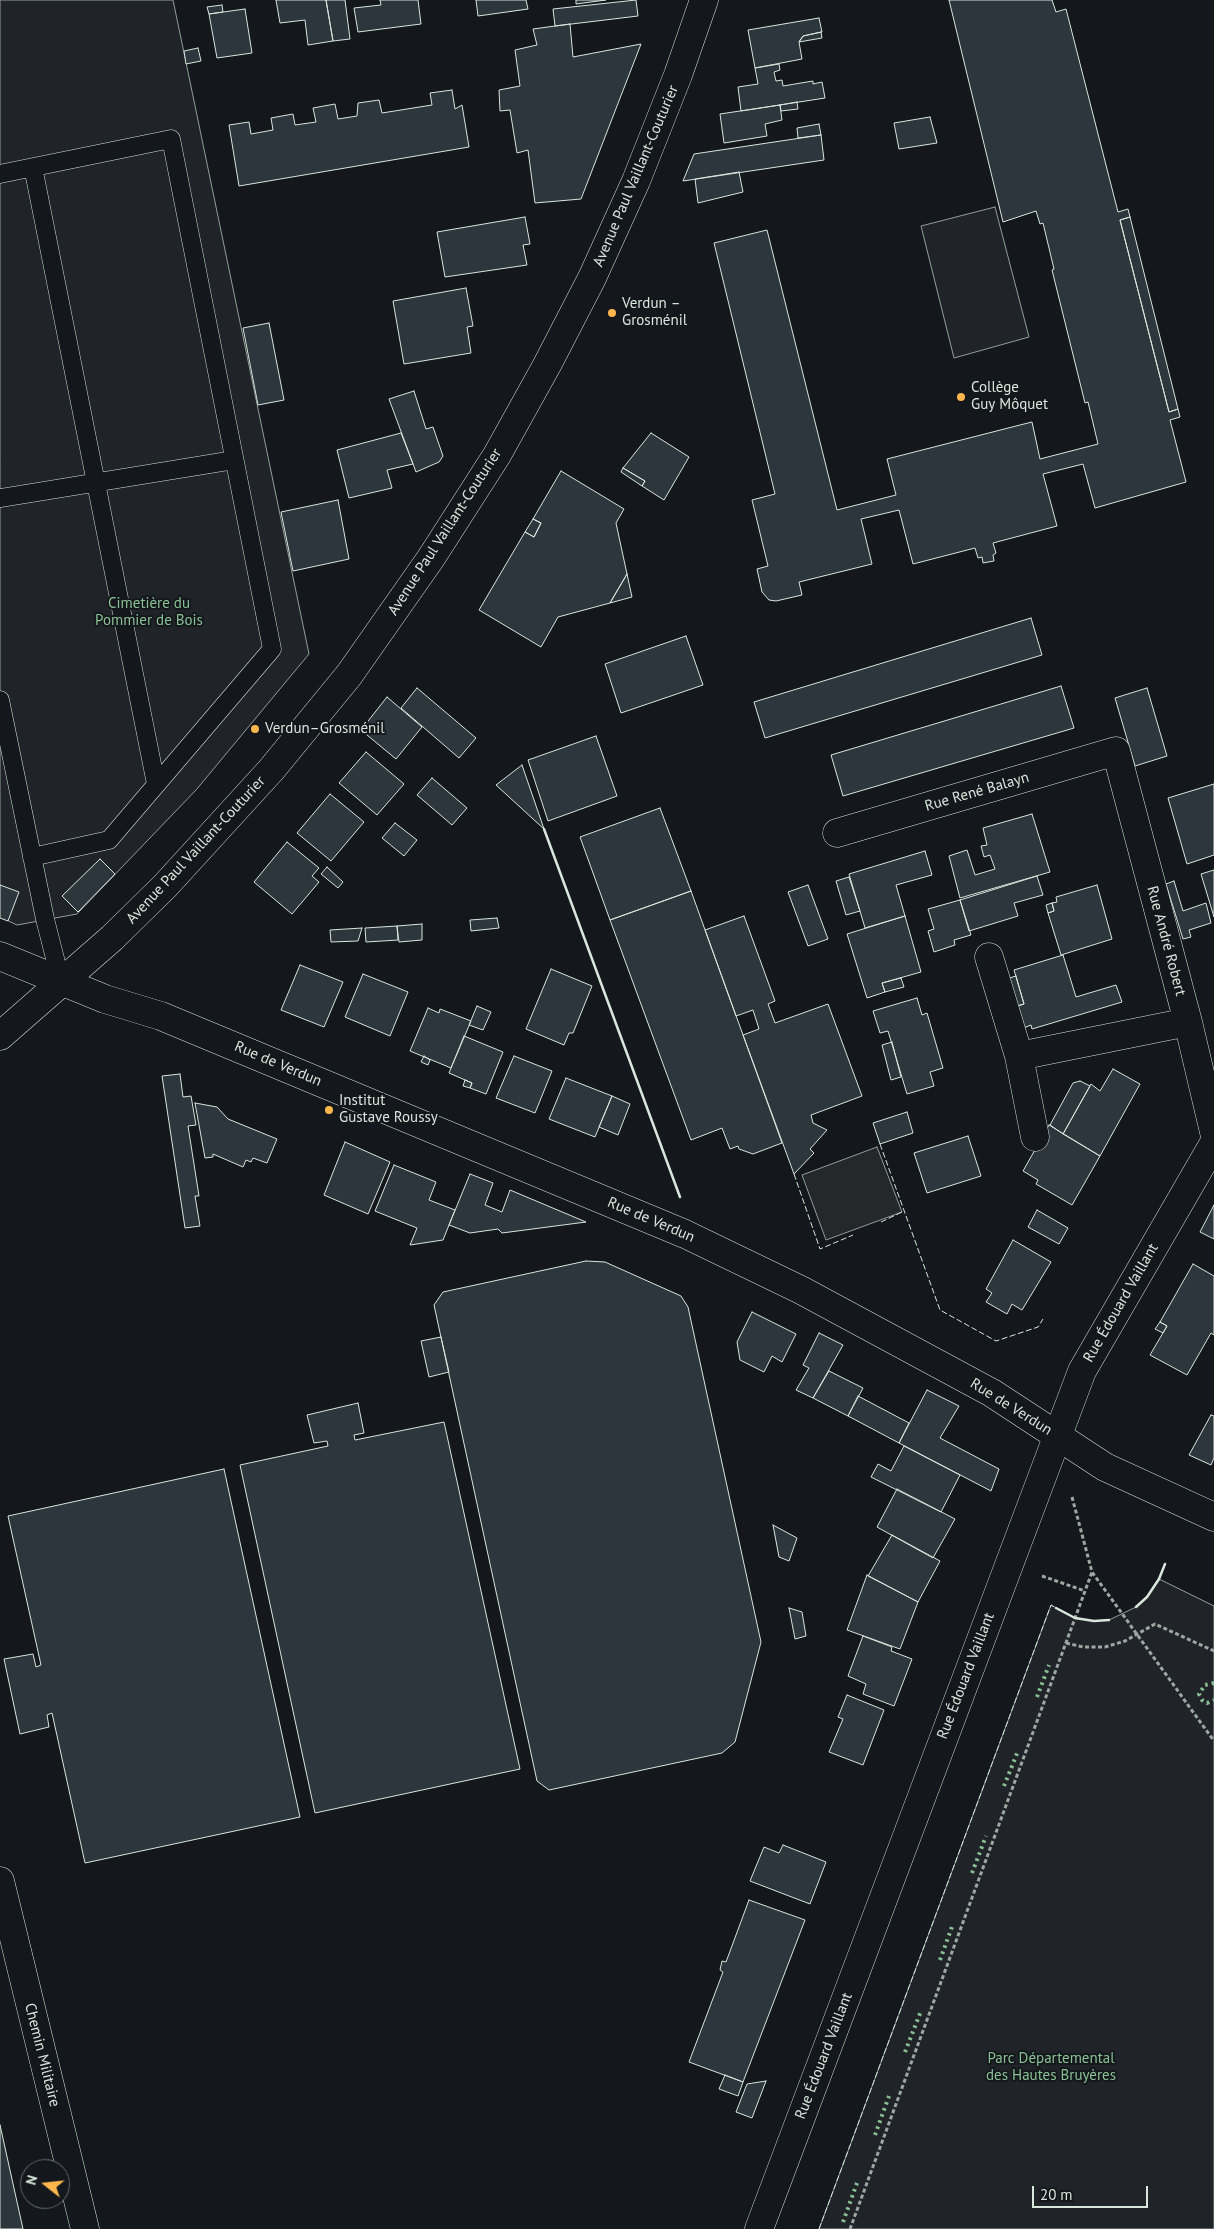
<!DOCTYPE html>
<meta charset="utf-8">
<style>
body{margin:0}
#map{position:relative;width:1214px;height:2229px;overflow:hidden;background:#14181c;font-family:"PT Sans",sans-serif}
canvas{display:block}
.north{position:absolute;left:20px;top:2159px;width:50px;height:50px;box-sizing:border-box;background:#14181c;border:1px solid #626a69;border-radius:50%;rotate:286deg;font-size:14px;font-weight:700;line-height:20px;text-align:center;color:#d8e6dc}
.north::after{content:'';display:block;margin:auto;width:18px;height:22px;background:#ffb74d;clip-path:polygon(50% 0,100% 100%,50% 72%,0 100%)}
.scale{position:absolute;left:1032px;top:2186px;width:116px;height:22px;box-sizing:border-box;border:2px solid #d8e6dc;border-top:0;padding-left:6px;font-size:15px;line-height:18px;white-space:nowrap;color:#d8e6dc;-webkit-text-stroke:4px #14181c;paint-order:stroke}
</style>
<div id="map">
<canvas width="1214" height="2229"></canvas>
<div class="north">N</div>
<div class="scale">20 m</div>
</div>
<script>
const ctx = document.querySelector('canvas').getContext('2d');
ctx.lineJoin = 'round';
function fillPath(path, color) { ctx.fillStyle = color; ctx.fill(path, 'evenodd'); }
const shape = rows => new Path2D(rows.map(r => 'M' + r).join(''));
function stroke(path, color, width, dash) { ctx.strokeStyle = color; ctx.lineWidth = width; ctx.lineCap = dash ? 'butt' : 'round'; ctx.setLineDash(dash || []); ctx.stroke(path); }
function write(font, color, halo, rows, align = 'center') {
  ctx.font = font + ' "PT Sans",sans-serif'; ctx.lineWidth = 4; ctx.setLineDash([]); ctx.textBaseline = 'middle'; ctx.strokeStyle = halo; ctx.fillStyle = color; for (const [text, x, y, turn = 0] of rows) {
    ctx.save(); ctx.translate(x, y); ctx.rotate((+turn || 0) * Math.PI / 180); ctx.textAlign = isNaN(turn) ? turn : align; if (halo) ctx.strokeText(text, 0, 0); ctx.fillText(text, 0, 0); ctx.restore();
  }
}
const green = shape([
 [0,0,173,0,309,654,196,790,77,914,17,925,0,917,0,0],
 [995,207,1029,337,954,358,921,226,995,207],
 [1159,1579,1214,1606,1214,2229,819,2229,1051,1605,1075,1618,1094,1621,1109,1620,1136,1607,1147,1597,1159,1579]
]);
const parking = shape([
 [877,1147,902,1212,826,1240,802,1175,877,1147]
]);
const building = shape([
 [276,0,326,0,333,41,308,45,305,20,280,23,276,0],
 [326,0,345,0,350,39,333,41,326,0],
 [380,0,418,0,421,24,358,32,354,8,381,5,380,0],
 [476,0,526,0,528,9,478,16,476,0],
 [576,0,606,0,576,4,576,0],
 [636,0,638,16,555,26,553,9,636,0],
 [949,0,1052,0,1056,12,1066,9,1118,212,1128,209,1130,217,1120,220,1169,412,1178,409,1180,417,1170,420,1186,482,1095,508,1083,464,1043,474,1057,526,993,543,996,553,993,555,994,561,983,563,982,557,978,558,975,548,913,564,899,510,861,519,872,564,799,582,802,595,776,601,769,600,762,592,757,569,768,566,752,500,775,494,714,243,767,230,837,510,896,495,887,459,1020,425,1032,422,1040,459,1098,444,1088,402,1085,403,1052,270,1054,269,1043,223,1040,224,1036,211,1003,222,949,0],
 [222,5,223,12,209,14,207,7,222,5],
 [245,9,252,53,217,58,209,14,245,9],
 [819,18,822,32,803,36,799,42,802,59,755,68,748,30,819,18],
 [570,24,573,57,641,44,581,199,535,203,528,150,517,153,510,110,500,111,499,90,520,86,515,50,537,45,533,29,570,24],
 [821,32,822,38,799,42,803,36,821,32],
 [198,48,201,61,186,64,184,51,198,48],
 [779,64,780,70,774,72,776,81,782,80,783,86,813,81,813,84,822,82,825,98,741,111,738,87,758,84,755,68,779,64],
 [452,90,455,109,462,105,469,147,239,186,229,125,249,122,251,134,273,130,271,118,293,114,295,125,316,122,313,108,335,104,338,119,357,116,358,103,379,100,382,113,432,105,430,93,452,90],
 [797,102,798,109,781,111,780,105,797,102],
 [780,105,782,120,765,124,767,136,724,143,720,114,780,105],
 [930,117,937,143,899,149,894,123,930,117],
 [819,124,821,135,798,138,797,128,819,124],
 [821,135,824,160,683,181,694,154,821,135],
 [739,172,743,192,698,203,695,179,739,172],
 [525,217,530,244,523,245,527,265,445,277,437,232,525,217],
 [1130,217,1178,409,1169,412,1120,220,1130,217],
 [466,288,473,326,467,327,471,353,404,364,393,301,466,288],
 [269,323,284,400,258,405,243,328,269,323],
 [414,391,426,429,433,427,443,456,439,462,416,472,389,399,414,391],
 [401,433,413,464,387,470,392,488,349,498,337,450,401,433],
 [651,433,689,457,664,500,642,486,645,481,623,468,651,433],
 [623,468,645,481,642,486,621,472,623,468],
 [561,471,624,509,616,523,627,574,610,603,558,617,541,647,479,610,525,532,534,537,541,523,533,519,561,471],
 [338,500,349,559,293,571,281,512,338,500],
 [533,519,541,523,534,537,525,532,533,519],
 [627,574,632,597,610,603,627,574],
 [1031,618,1042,655,765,738,754,702,1031,618],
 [686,636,703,685,621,713,605,664,686,636],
 [1061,686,1074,728,843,796,831,755,1061,686],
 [417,688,476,738,459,758,401,708,417,688],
 [1147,688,1167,756,1135,766,1115,698,1147,688],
 [387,697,422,727,396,759,361,730,387,697],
 [596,736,617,796,548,821,528,760,596,736],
 [366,752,404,784,377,815,339,783,366,752],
 [522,765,544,829,496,785,522,765],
 [432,778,467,808,452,825,417,795,432,778],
 [1214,784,1214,855,1187,864,1168,798,1214,784],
 [330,794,364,822,331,861,297,833,330,794],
 [660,808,691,891,610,920,580,837,660,808],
 [1032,814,1050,872,960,898,949,856,967,850,975,875,995,869,990,855,984,857,981,846,987,845,983,828,1032,814],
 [395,823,417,840,404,856,382,838,395,823],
 [287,842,319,868,312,876,319,882,292,914,254,882,287,842],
 [925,851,932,875,896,885,905,916,865,928,849,874,925,851],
 [100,859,115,874,78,912,62,896,100,859],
 [327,867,343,882,338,888,321,874,327,867],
 [1214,870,1214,917,1201,874,1214,870],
 [1037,876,1043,895,1014,903,1018,916,969,931,960,900,1037,876],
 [849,877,860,911,846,915,836,881,849,877],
 [1174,881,1183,911,1206,903,1211,923,1189,930,1191,937,1183,939,1166,884,1174,881],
 [0,885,19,892,8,921,0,918,0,885],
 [808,885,828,939,808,946,788,892,808,885],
 [1097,885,1112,939,1061,955,1048,913,1054,911,1052,903,1057,902,1056,897,1097,885],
 [691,891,782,1143,753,1154,739,1149,738,1146,730,1149,722,1128,691,1140,610,920,691,891],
 [960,900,971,935,954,940,955,945,934,952,928,931,934,929,928,909,960,900],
 [1052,903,1054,911,1048,913,1046,905,1052,903],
 [744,916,775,1001,768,1004,775,1023,828,1004,862,1096,811,1115,813,1123,827,1130,810,1149,814,1153,794,1174,743,1035,759,1029,753,1010,736,1016,705,930,744,916],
 [905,916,921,972,882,983,885,992,867,998,847,934,905,916],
 [497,918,499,928,471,931,470,920,497,918],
 [422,924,422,940,399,942,397,926,422,924],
 [397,926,398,940,366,942,365,928,397,926],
 [362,928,358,941,331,942,330,930,362,928],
 [1063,955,1076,997,1116,985,1122,1002,1032,1029,1031,1025,1021,1029,1014,1007,1024,1004,1014,970,1063,955],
 [300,965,343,982,324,1027,281,1010,300,965],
 [551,969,592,986,573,1033,569,1033,564,1045,526,1029,551,969],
 [363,974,408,992,390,1036,345,1017,363,974],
 [1016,976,1024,1004,1014,1007,1006,979,1016,976],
 [901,978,904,987,885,992,882,983,901,978],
 [917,998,922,1015,927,1013,943,1068,930,1072,934,1086,907,1094,888,1031,880,1033,873,1011,917,998],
 [477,1006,491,1012,483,1030,469,1025,477,1006],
 [428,1008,439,1013,440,1009,471,1021,451,1068,410,1051,428,1008],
 [464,1036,503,1052,486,1094,470,1088,472,1083,449,1073,464,1036],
 [892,1042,901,1077,891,1080,882,1045,892,1042],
 [424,1056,430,1060,428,1065,421,1062,424,1056],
 [514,1056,552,1071,535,1113,496,1098,514,1056],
 [1113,1069,1140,1084,1100,1156,1063,1134,1091,1084,1100,1091,1113,1069],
 [180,1074,183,1097,191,1096,196,1125,188,1126,199,1196,195,1196,200,1226,185,1228,162,1076,180,1074],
 [566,1078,612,1096,595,1137,549,1119,566,1078],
 [465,1080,472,1083,470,1088,463,1086,465,1080],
 [1080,1081,1090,1086,1063,1134,1050,1125,1073,1083,1080,1081],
 [612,1096,630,1104,618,1135,599,1127,612,1096],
 [195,1103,217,1107,228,1119,277,1139,267,1163,253,1158,251,1162,246,1160,243,1167,213,1154,213,1157,205,1158,195,1103],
 [907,1112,913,1133,880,1144,873,1123,907,1112],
 [1049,1125,1100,1156,1072,1205,1036,1184,1038,1180,1023,1171,1049,1125],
 [968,1136,981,1176,927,1193,914,1153,968,1136],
 [345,1142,390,1162,368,1214,324,1195,345,1142],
 [394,1165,436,1182,429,1200,455,1210,443,1240,410,1245,417,1228,375,1211,394,1165],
 [470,1174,493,1183,485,1205,502,1212,510,1190,586,1222,502,1233,498,1229,470,1233,449,1225,470,1174],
 [1214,1205,1214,1239,1200,1232,1214,1205],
 [1037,1210,1068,1228,1059,1244,1028,1227,1037,1210],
 [1013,1240,1051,1262,1022,1310,1012,1304,1007,1314,986,1302,992,1293,986,1289,1013,1240],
 [586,1261,605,1262,681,1296,688,1307,761,1642,735,1742,722,1753,549,1790,537,1781,434,1305,443,1292,586,1261],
 [1193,1264,1214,1276,1214,1335,1211,1333,1187,1375,1150,1355,1167,1326,1160,1322,1193,1264],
 [752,1312,796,1334,782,1362,772,1356,764,1372,740,1360,737,1342,752,1312],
 [1160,1322,1167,1326,1163,1333,1155,1329,1160,1322],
 [819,1333,843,1345,813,1398,796,1390,809,1368,803,1365,819,1333],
 [441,1337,449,1372,429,1377,421,1341,441,1337],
 [829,1371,863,1388,848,1416,813,1398,829,1371],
 [927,1390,959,1406,940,1438,999,1469,991,1491,899,1443,927,1390],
 [858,1396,909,1423,899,1443,848,1416,858,1396],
 [358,1403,364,1433,354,1435,355,1440,444,1422,520,1769,315,1813,240,1465,328,1446,327,1441,314,1443,307,1415,358,1403],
 [1211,1415,1214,1416,1214,1458,1211,1465,1189,1455,1211,1415],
 [904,1446,960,1475,941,1512,871,1477,878,1464,891,1471,904,1446],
 [224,1469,300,1817,85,1863,52,1713,47,1715,49,1727,20,1734,4,1659,33,1654,36,1667,41,1665,8,1516,224,1469],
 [897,1489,955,1519,933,1558,877,1527,897,1489],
 [773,1525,797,1538,789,1561,779,1557,773,1525],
 [892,1535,940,1561,918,1602,868,1576,892,1535],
 [867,1575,918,1602,900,1649,847,1630,867,1575],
 [789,1608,802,1612,806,1636,795,1639,789,1608],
 [863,1636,892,1647,891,1651,912,1659,894,1706,863,1694,866,1684,848,1676,863,1636],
 [847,1695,884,1710,863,1765,829,1752,843,1719,838,1717,847,1695],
 [783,1845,826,1862,810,1904,750,1881,764,1847,779,1853,783,1845],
 [749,1900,805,1920,743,2082,689,2062,723,1972,720,1970,722,1961,726,1962,749,1900],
 [725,2075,743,2082,738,2096,719,2089,725,2075],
 [766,2081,752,2118,736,2112,747,2084,766,2081],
 [0,2125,23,2229,0,2229,0,2125]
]);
const path = shape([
 [1072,1497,1092,1572,1214,1741],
 [1042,1576,1085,1591],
 [1066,1643,1083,1647,1105,1647,1125,1641,1155,1624,1214,1651],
 [850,2229,1092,1572]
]);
const lane = shape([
 [33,167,156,784],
 [0,174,171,139,272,649,109,840,32,857],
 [0,498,234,460],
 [0,700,45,919,61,982]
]);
const street = shape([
 [837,833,1116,751,1188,1022,1214,1132],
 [989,957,1019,1056,1035,1137],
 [1019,1056,1188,1022],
 [0,1881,85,2229],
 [759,2229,1082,1371,1214,1143]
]);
const secondary = shape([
 [0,956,105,999,161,1016,685,1234,801,1290,992,1393,1105,1467,1214,1517],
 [0,1036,112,938,165,886,271,770,349,675,431,558,497,455,547,365,592,278,636,181,678,75,704,0]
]);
const hedge = shape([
 [1214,1683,1205,1685,1199,1694,1202,1700,1207,1703,1214,1700],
 [1037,1697,1049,1665],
 [1004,1786,1018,1751],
 [972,1873,986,1836],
 [940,1960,953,1924],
 [905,2052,921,2011],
 [875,2135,889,2096],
 [843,2222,857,2183]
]);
const fence = shape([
 [880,1144,940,1310,996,1341,1038,1327,1043,1319],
 [794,1174,820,1249,853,1235],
 [881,1222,904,1211],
 [819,2229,1051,1605,1056,1608]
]);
const wall = shape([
 [544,829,680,1197],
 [1136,1607,1147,1597,1159,1579,1165,1564],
 [1056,1608,1075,1618,1094,1621,1109,1620]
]);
const markers = [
 [612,313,5,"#ffb74d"],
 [961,397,5,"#ffb74d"],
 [255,729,5,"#ffb74d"],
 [329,1110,5,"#ffb74d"]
];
const streetNames = [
 ["Avenue Paul Vaillant-Couturier",636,176,-67],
 ["Avenue Paul Vaillant-Couturier",445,532,-57],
 ["Rue René Balayn",977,792,-16],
 ["Avenue Paul Vaillant-Couturier",196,850,-47],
 ["Rue André Robert",1166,941,75],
 ["Rue de Verdun",278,1064,23],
 ["Rue de Verdun",651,1220,23],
 ["Rue Édouard Vaillant",1121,1303,-60],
 ["Rue de Verdun",1011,1407,32],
 ["Rue Édouard Vaillant",966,1676,-69],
 ["Chemin Militaire",42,2055,76],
 ["Rue Édouard Vaillant",824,2056,-69]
];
const poiNames = [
 ["Verdun –",622,304],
 ["Grosménil",622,321],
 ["Collège",971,388],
 ["Guy Môquet",971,405],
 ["Verdun–Grosménil",265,729],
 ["Institut",339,1101],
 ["Gustave Roussy",339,1118]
];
const parkNames = [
 ["Cimetière du",149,604],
 ["Pommier de Bois",149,621],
 ["Parc Départemental",1051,2059],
 ["des Hautes Bruyères",1051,2076]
];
fillPath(green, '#202428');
stroke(green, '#939e99', 1);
fillPath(parking, '#24282b');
stroke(parking, '#939e99', 1);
fillPath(building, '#2c363c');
stroke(building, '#d8e6dc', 1);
stroke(lane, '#d8e6dc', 19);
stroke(street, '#d8e6dc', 29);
stroke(secondary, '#d8e6dc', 29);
stroke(path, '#9da8a2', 3, [4, 2.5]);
stroke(lane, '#14181c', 18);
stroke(street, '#14181c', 28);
stroke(secondary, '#14181c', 28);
stroke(hedge, '#8ac095', 4, [2.5, 4]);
stroke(fence, '#d8e6dc', 1, [6, 2.5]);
stroke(wall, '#d8e6dc', 2.5);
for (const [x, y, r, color] of markers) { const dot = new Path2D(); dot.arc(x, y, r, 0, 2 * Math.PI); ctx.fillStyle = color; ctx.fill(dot); stroke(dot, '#14181c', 2); }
write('15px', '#d8e6dc', '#14181c', streetNames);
write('15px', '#d8e6dc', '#14181c', poiNames, 'left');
write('15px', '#8ac095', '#14181c', parkNames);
</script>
